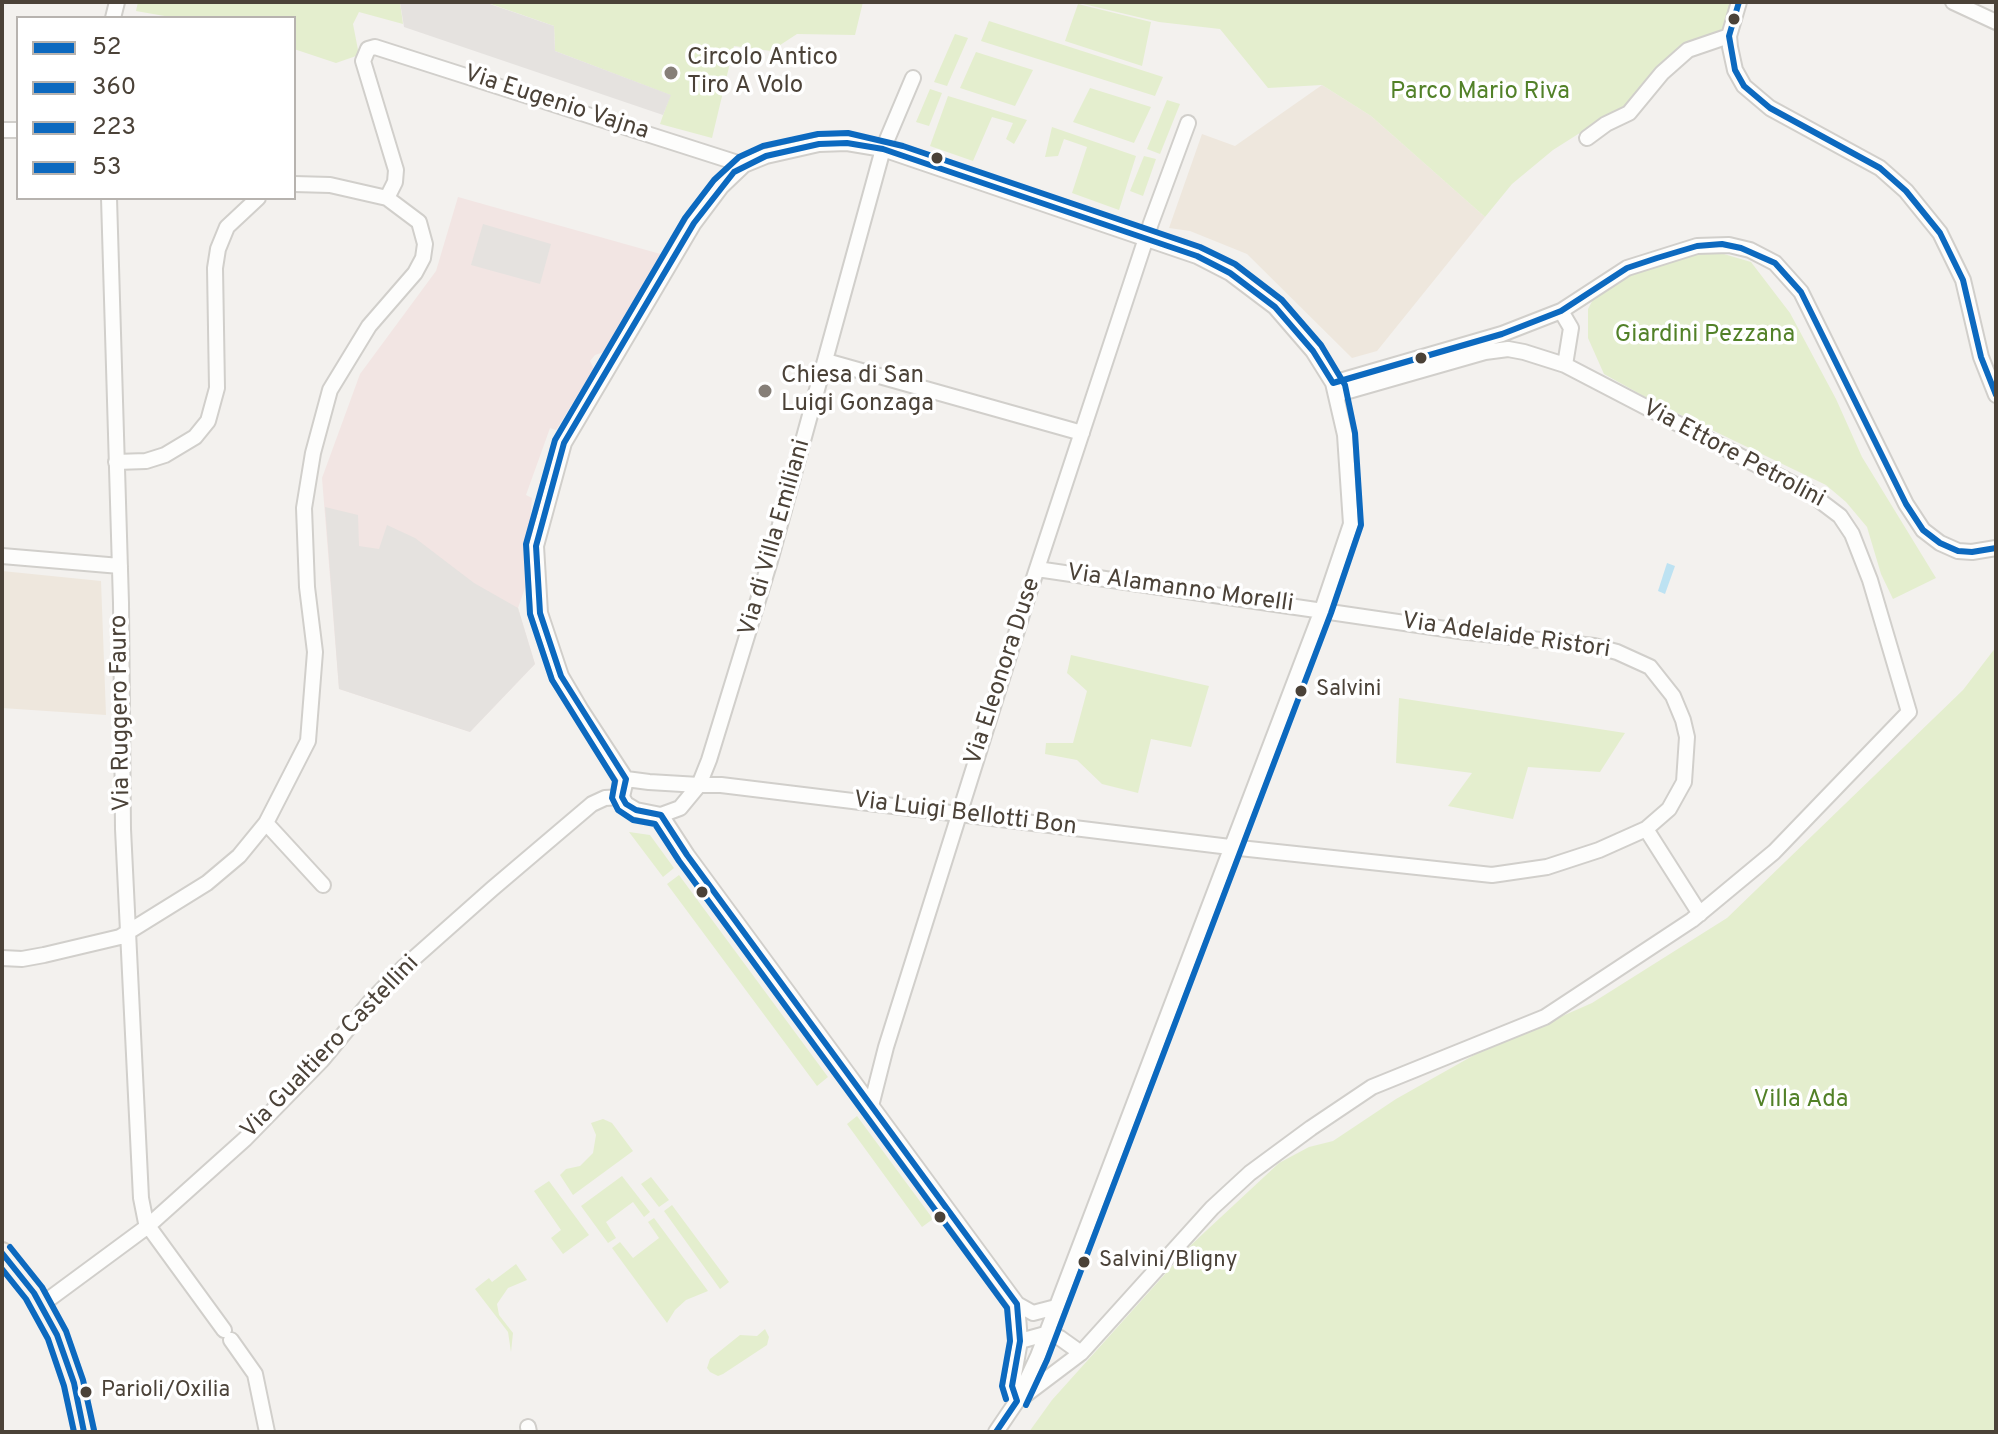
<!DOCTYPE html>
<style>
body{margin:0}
#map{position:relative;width:1998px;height:1434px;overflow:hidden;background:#f3f1ee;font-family:Overpass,sans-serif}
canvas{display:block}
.frame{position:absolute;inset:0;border:4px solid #4b4238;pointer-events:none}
.legend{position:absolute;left:16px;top:16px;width:280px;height:184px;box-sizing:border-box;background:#fff;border:2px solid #b7b3af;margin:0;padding:10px 14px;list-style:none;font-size:24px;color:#4b4238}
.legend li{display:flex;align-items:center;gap:16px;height:40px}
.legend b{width:40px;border:2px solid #b7b3af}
</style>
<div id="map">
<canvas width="1998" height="1434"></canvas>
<div class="frame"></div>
<ul class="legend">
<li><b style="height:10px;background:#0c69bf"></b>52</li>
<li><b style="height:10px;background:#0c69bf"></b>360</li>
<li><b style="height:10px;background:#0c69bf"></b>223</li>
<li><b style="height:10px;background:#0c69bf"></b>53</li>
</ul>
</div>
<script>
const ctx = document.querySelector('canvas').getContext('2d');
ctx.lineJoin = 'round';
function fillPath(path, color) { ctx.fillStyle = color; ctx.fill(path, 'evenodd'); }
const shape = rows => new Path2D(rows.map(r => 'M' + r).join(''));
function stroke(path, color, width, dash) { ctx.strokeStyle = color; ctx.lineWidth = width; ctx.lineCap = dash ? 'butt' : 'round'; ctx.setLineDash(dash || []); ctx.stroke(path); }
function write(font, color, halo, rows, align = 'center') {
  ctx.font = font + ' Overpass,sans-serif'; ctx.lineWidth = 7; ctx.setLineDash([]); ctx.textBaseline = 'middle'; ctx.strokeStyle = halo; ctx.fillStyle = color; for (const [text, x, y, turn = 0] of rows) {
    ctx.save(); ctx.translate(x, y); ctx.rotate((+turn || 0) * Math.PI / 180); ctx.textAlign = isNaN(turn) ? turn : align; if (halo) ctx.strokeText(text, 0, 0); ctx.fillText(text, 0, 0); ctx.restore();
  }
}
const education = shape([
 [1322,85,1371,116,1485,217,1377,351,1352,358,1247,254,1190,231,1169,228,1202,134,1235,146],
 [2,571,101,581,106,715,2,708]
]);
const medical = shape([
 [458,197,664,255,604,352,595,355,590,361,594,369,556,430,550,428,526,495,532,498,530,521,524,543,526,585,518,608,535,664,470,732,339,689,322,478,360,374,436,271]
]);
const green = shape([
 [138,2,400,2,403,24,359,12,353,24,359,55,336,63,294,49,294,18,176,18,136,11],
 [485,2,863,2,855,35,797,34,771,51,734,46,712,138,660,124,670,95,555,51,554,26],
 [1075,2,1734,2,1723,30,1687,45,1652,74,1627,108,1605,117,1553,150,1512,184,1485,217,1371,116,1322,85,1268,88,1220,29,1159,22],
 [1078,4,1151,22,1142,66,1065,41],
 [989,21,1163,77,1155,96,981,41],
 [955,34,968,38,947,86,934,82],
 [976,52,1033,70,1015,106,960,88],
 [1090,88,1151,107,1134,143,1073,122],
 [930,89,942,93,929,126,916,122],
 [948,96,1027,120,1014,144,1006,139,1013,123,992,117,973,161,930,146],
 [1167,100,1180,104,1160,154,1147,149],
 [1052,127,1136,156,1119,210,1072,193,1087,147,1064,139,1058,156,1045,157],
 [1144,156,1156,159,1143,196,1130,191],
 [1717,252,1751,262,1790,313,1836,399,1862,457,1936,578,1893,599,1881,574,1867,527,1846,502,1826,485,1656,403,1604,374,1588,338,1588,309,1598,290,1645,266,1685,255],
 [1996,647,1996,1432,1029,1432,1052,1400,1192,1244,1279,1163,1309,1147,1333,1141,1396,1099,1476,1054,1592,1003,1727,918,1963,690],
 [1071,655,1209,686,1191,747,1151,739,1138,793,1102,784,1077,760,1045,754,1046,743,1073,743,1087,691,1067,673],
 [1399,698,1625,733,1600,772,1528,767,1513,819,1448,806,1472,773,1396,763],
 [629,832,650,835,674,868,663,877],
 [679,875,828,1077,817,1086,667,884],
 [857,1116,933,1219,922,1227,847,1124],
 [603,1119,612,1123,633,1151,573,1195,560,1175,566,1169,580,1166,593,1153,596,1135,591,1123],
 [622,1176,650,1212,644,1217,633,1202,606,1222,616,1238,608,1243,581,1206],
 [651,1177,669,1200,659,1207,641,1184],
 [549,1181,589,1235,563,1254,551,1238,561,1230,534,1191],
 [672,1205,729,1282,720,1289,664,1211],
 [654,1218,708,1291,686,1300,675,1310,667,1323,612,1248,620,1242,633,1258,659,1238,648,1222],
 [516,1264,527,1280,508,1288,497,1304,499,1315,513,1333,511,1352,508,1332,475,1289,489,1278,492,1282],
 [765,1329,769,1337,767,1345,723,1374,718,1376,710,1372,707,1368,710,1359,740,1335,757,1336]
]);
const parking = shape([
 [400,2,484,2,554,26,555,51,671,95,663,115,404,27],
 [483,224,551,244,540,284,471,265],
 [325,507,358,515,359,546,379,549,387,525,415,538,474,583,518,608,535,664,470,732,339,689]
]);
const water = shape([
 [1667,563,1675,566,1665,594,1658,591]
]);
const minor = shape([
 [1739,2,1729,36,1730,47,1735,70,1744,86,1770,108,1880,168,1906,191,1940,233,1963,280,1981,357,1996,395],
 [1953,2,1996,22],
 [113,18,117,2],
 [913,78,883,149,770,561,709,760,699,785,721,785,1230,847,1492,875,1547,867,1599,850,1646,829,1669,809,1684,782,1687,737,1683,720,1673,696,1650,667,1617,652,1594,646,1459,631,1037,569],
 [2,130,18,130],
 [1587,138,1606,124,1629,113,1662,73,1688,50,1729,36],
 [109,198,121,603,123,829,141,1198,146,1223,224,1330],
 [387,198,395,182,396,170,363,61,368,49,375,47,744,165],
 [1561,311,1571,328,1565,365],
 [826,361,1082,433],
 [1333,383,1502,334,1561,311,1627,268,1697,246,1729,245,1750,250,1775,263,1801,292,1906,504,1923,530,1940,543,1958,551,1972,552,1996,548],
 [116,462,146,461,165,455,195,437,208,421,217,388,215,268,218,249,227,227,258,198],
 [2,556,120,566],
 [626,779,581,710,561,676,540,613,536,546,564,443,694,223,721,187,744,165,766,156,819,144,847,143,883,149,1197,256,1230,273,1275,307,1313,351,1333,383,1345,435,1351,524,1322,610,1038,1356,1017,1401,996,1432],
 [626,779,649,782,699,785,680,808,661,815,636,810,626,804,622,797,626,779],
 [661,815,687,855,1017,1304,1033,1313,1056,1307],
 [266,823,323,885],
 [1646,829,1700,914],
 [2,958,22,959,44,955,120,937,207,883,239,856,266,823,308,741,315,652,307,587,304,508,313,453,330,390,369,326,415,273,423,258,425,244,419,222,387,198,330,185,294,184],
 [871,1106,886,1047,1025,605,1151,223,1188,123],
 [41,1305,148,1226,245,1139,322,1060,370,1002,403,968,492,889,592,804,605,798,622,797],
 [231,1340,255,1374,267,1432],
 [1020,1341,1049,1333,1060,1338,1081,1353],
 [1020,1399,1081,1353,1212,1208,1250,1173,1311,1128,1372,1087,1545,1017,1692,920,1774,852,1909,712,1870,580,1852,534,1840,516,1807,491,1565,365,1524,352,1508,349,1485,352,1338,394],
 [1017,1401,1012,1386,1020,1341,1017,1304],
 [528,1427,529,1432]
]);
const secondary = shape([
 [2,1253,34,1293,57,1335,74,1383,84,1432]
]);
const bus1 = shape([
 [1739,2,1729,36,1735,70,1744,86,1770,108,1880,168,1906,191,1940,233,1963,280,1981,357,1996,395],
 [2,1253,34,1293,57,1335,74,1383,84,1432],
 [996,1432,1017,1401,1012,1386,1020,1341,1017,1304,687,855,661,815,636,810,626,804,622,797,626,779,561,676,540,613,536,546,564,443,694,223,734,172,766,156,819,144,847,143,883,149,1197,256,1230,273,1275,307,1313,351,1333,383,1502,334,1561,311,1627,268,1657,258,1697,246,1722,244,1741,248,1775,263,1801,292,1906,504,1923,530,1940,543,1958,551,1972,552,1996,548]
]);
const bus2 = shape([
 [1006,1399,1002,1386,1010,1341,1007,1308,679,861,655,824,633,820,618,810,612,798,615,781,552,680,530,614,526,544,555,440,685,218,714,180,739,157,763,146,818,134,848,133,903,146,1200,247,1235,264,1282,300,1321,345,1345,385,1355,433,1361,525,1331,613,1047,1360,1026,1405]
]);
const bus3 = shape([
 [2,1269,26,1299,48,1339,64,1386,74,1432]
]);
const bus4 = shape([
 [10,1247,42,1287,66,1331,83,1380,94,1430]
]);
const markers = [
 [1734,19,7,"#4b4238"],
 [671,73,8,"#867f78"],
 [937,158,7,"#4b4238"],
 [1421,358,7,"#4b4238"],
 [765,391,8,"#867f78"],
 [1301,691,7,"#4b4238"],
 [702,892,7,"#4b4238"],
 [940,1217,7,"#4b4238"],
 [1084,1262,7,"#4b4238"],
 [86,1392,7,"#4b4238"]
];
const busNames = [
 ["Salvini",1316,691],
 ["Salvini/Bligny",1099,1262],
 ["Parioli/Oxilia",101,1392]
];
const poiNames = [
 ["Circolo Antico",687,59],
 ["Tiro A Volo",687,87],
 ["Chiesa di San",781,377],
 ["Luigi Gonzaga",781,405]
];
const parkNames = [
 ["Parco Mario Riva",1480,93],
 ["Giardini Pezzana",1705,336],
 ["Villa Ada",1801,1101]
];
const streetNames = [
 ["Via Eugenio Vajna",556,104,18],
 ["Via Ettore Petrolini",1733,455,28],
 ["Via di Villa Emiliani",776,538,-74],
 ["Via Alamanno Morelli",1180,590,8],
 ["Via Adelaide Ristori",1506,637,8],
 ["Via Eleonora Duse",1004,672,-72],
 ["Via Ruggero Fauro",122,713,-91],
 ["Via Luigi Bellotti Bon",965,815,7],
 ["Via Gualtiero Castellini",331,1048,-46]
];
fillPath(education, '#eee7dd');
fillPath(medical, '#f2e5e3');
fillPath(green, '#e4eece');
fillPath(parking, '#e5e2df');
fillPath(water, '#bde2f2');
stroke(minor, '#d1cfcb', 18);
stroke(secondary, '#d4cfc6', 24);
stroke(minor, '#fdfdfc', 14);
stroke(secondary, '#f7f5f1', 20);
stroke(bus1, '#0c69bf', 6);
stroke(bus2, '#0c69bf', 6);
stroke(bus3, '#0c69bf', 6);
stroke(bus4, '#0c69bf', 6);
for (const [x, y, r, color] of markers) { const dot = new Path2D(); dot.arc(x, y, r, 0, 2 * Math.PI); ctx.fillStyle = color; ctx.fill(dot); stroke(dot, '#fff', 3); }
write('22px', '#4b4238', '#fff', busNames, 'left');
write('24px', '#4b4238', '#fff', poiNames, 'left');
write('24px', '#528128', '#fff', parkNames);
write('24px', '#4b4238', '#fff', streetNames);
</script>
